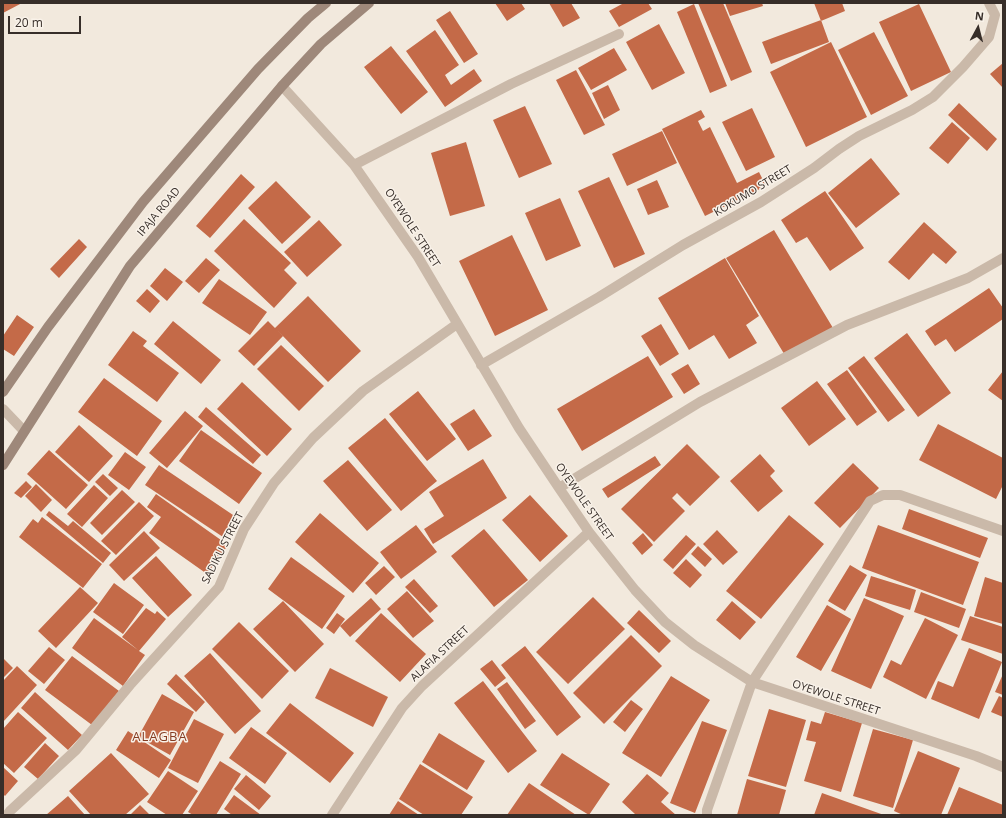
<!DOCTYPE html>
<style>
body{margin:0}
#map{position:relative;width:1006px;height:818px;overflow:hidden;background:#f2e9dd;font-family:"Open Sans",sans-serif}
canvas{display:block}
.frame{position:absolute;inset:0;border:4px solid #372e29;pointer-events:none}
.north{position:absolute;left:958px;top:8px;width:40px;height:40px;-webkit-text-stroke:3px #f9f2e9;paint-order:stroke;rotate:7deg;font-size:11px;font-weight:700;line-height:16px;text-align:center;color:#372e29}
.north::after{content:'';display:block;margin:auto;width:14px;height:18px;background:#372e29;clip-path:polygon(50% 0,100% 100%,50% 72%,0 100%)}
.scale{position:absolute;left:8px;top:16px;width:73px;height:18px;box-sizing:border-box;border:2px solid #372e29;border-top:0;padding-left:5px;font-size:12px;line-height:14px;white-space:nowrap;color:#372e29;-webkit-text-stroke:3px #f9f2e9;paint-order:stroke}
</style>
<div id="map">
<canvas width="1006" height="818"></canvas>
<div class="frame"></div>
<div class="north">N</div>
<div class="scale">20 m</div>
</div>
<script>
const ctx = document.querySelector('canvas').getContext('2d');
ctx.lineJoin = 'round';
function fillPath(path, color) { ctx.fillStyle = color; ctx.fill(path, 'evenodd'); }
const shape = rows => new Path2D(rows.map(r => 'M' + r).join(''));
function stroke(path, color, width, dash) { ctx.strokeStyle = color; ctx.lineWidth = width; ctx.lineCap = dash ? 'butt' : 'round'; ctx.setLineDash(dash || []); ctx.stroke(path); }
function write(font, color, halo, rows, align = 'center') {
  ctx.font = font + ' "Open Sans",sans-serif'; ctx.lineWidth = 3; ctx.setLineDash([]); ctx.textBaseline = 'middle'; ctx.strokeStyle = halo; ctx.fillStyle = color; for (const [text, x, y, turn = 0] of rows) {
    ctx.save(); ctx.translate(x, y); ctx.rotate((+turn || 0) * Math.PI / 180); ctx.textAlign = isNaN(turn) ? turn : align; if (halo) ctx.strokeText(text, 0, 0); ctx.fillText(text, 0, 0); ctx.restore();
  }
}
const building = shape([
 [3,3,22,3,3,13],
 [495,3,521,3,525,9,507,21],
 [549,3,571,3,580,18,563,27],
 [621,3,648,3,652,9,619,27,609,11,622,4],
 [698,3,723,3,752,72,731,81],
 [725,3,762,3,763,6,730,16],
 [814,3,842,3,845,11,821,21],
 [694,4,727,86,710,93,677,12],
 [919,4,951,72,911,91,879,22],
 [450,11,478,54,464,63,436,20],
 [821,20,829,42,771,64,762,42],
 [659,24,685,73,652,90,626,42],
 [435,30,459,65,445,75,451,85,474,69,482,81,445,107,406,51],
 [874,32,908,96,871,115,838,50],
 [831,42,867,117,806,147,770,72],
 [391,46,428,92,401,114,364,67],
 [614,48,627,70,591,90,578,68],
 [1003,63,1003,88,990,74],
 [576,70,605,125,584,135,556,80],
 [608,85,620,110,604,119,592,93],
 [959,103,997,139,987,151,948,115],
 [525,106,552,164,519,178,493,120],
 [752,108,775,157,746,171,722,122],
 [701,110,705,117,698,121,703,131,710,127,737,183,759,172,766,186,705,216,662,129],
 [952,122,970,138,948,164,929,148],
 [662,131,677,163,627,186,612,154],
 [466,142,485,206,450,216,431,153],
 [871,158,900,194,856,228,828,193],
 [241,174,255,187,210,238,196,226],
 [609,177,645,254,614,268,578,191],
 [657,180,669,207,648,215,637,189],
 [276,181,311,217,282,244,248,208],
 [825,191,864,248,830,271,807,237,796,243,781,220],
 [560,198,581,246,546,261,525,213],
 [244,219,291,263,284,270,297,283,274,308,214,251],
 [319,220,342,245,307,277,284,252],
 [924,222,957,252,946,264,933,253,909,280,888,262],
 [774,230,833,328,786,357,726,258],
 [512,235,548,310,495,336,459,261],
 [79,239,87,247,59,278,50,269],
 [206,258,220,270,199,293,185,281],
 [725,258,759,316,746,325,757,343,729,359,714,335,689,350,658,298],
 [165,268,183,282,167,301,150,286],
 [219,279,267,312,250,335,202,303],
 [989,288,1003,308,1003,319,955,352,946,339,935,346,925,331],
 [147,289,160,301,150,313,136,301],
 [308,296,361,351,328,382,275,328],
 [17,315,34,327,14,356,3,349,3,336],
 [173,321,221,360,201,384,154,344],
 [268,321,283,336,254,366,238,351],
 [661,324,679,354,660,366,641,336],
 [133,331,147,341,143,346,179,373,157,402,108,365],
 [907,333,951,393,918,417,874,358],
 [281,345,324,386,299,411,257,369],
 [648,356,673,397,582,451,557,409],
 [864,356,905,410,888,422,848,368],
 [688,364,700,384,684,394,671,374],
 [847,370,877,412,857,426,827,384],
 [1003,371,1003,401,988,390],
 [104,378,162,421,137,456,78,412],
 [817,381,846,419,809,446,781,408],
 [242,382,292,429,267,456,217,409],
 [418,391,456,439,427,461,389,414],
 [206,407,261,455,253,464,198,417],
 [474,409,492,436,468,451,450,424],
 [185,411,203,426,167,468,149,453],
 [385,418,437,481,401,511,348,448],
 [938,424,1003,458,1003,485,996,499,919,460],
 [79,425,113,456,89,482,55,452],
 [201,430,262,473,239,504,179,461],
 [687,444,720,477,690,506,677,493,672,498,685,511,654,542,621,509],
 [49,450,88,485,66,509,27,474],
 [125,452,146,467,129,490,108,475],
 [760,454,775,471,770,476,783,491,758,512,730,481],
 [655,456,661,465,608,498,602,489],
 [483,459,507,498,433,544,424,529,444,516,429,492],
 [348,460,392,510,367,531,323,481],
 [853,463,879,488,840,528,814,503],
 [159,465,236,517,223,537,145,485],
 [103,474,118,488,110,496,95,482],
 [26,481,32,487,21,498,14,493],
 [36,484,52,500,41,512,25,496],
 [94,485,108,498,82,527,67,514],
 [122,490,135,502,102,535,90,523],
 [156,494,228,545,207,574,149,533,161,517,147,507],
 [530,495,568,536,540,562,502,520],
 [139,502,154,516,116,555,101,541],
 [909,509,988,538,980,558,902,529],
 [49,511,68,526,73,521,111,553,103,563,46,515],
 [320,513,379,563,353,593,295,542],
 [789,515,824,544,761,619,726,591],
 [42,517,102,564,83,588,19,537,33,519,38,523],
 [416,525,437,552,401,579,380,552],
 [878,525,979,562,963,605,862,568],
 [484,529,528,580,494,607,451,556],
 [717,530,738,552,723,565,703,544],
 [144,531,160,548,124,581,109,565],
 [643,533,653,545,642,555,632,543],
 [686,535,696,544,673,569,663,560],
 [698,546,712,559,705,567,691,554],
 [156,556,192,595,168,617,132,578],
 [291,557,345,596,322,629,268,589],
 [686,559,702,575,690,588,673,573],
 [850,565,867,575,845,611,828,601],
 [384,566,395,577,376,595,365,583],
 [871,576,916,590,910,610,865,596],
 [985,577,1003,583,1003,624,974,616],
 [414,579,438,606,430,613,405,587],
 [114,583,144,605,123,634,93,612],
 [80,587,98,603,56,648,38,631],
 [407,591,434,621,413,638,387,609],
 [921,592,966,609,959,628,914,612],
 [593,597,625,629,568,684,536,652],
 [371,598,381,609,350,637,340,626],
 [864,598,904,616,871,689,831,671],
 [283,601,324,644,295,672,253,629],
 [732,601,756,622,740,640,716,620],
 [827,605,851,619,821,671,796,657],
 [146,608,155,614,157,611,166,619,139,651,145,655,123,686,72,648,94,618,138,650,122,637],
 [639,610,671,641,659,653,627,623],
 [337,613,345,619,334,634,326,628],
 [381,613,426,654,400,682,355,641],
 [970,616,1003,627,1003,654,961,640],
 [925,618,958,635,926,699,883,677,891,660,901,665],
 [239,622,289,671,262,699,212,649],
 [631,635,662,666,604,724,573,693],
 [525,646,581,717,557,736,501,665],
 [49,647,65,660,44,684,28,671],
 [969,648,1002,662,979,719,931,699,938,681,953,687],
 [210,653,261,711,235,734,184,676],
 [72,656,119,691,92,725,45,690],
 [3,658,13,668,3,678],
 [492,660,506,678,495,687,480,669],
 [17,666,37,685,3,722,3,681],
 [330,668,388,697,373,727,315,698],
 [176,674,205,702,196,712,167,684],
 [1003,674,1003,695,995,692],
 [671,676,710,700,661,777,622,753],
 [483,681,537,751,508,773,454,703],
 [507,682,536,721,525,729,497,689],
 [35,692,82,735,68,750,21,708],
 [162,694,194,712,170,755,138,737],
 [999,696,1003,698,1003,717,991,712],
 [631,700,643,709,625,732,613,722],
 [290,703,354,753,330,783,266,733],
 [769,709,806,720,786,787,748,776],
 [18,712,47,738,14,773,3,763,3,729],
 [825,712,862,723,841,792,804,781,816,742,806,740,811,721,821,724],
 [194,719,224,734,198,783,168,768],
 [702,721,727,730,695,813,670,803],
 [251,727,287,753,265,784,229,758],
 [873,729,913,740,893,808,853,796],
 [128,731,171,760,159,778,116,750],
 [439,733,485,761,467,790,422,762],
 [45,743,59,756,38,779,24,767],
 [918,751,960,768,941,815,903,815,894,811],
 [111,753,149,794,125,815,91,815,69,791],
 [562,753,610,784,589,815,540,785],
 [220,761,241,774,216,815,193,815,188,812],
 [420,764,473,797,461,815,424,815,399,799],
 [3,767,18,781,5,796,3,794],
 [168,771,198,791,182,815,167,815,147,802],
 [647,774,669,793,661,802,676,815,634,815,635,814,622,802],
 [246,775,271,796,259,810,234,789],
 [747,779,786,790,779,815,737,815],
 [529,783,576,815,507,815],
 [959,787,1003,805,1003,815,947,815],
 [822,793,884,815,814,815],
 [234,795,261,815,232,815,224,809],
 [68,796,85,815,46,815],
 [398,801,419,815,389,815],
 [140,805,150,815,130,815]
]);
const minor = shape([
 [282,86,354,165,418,257,519,428,559,488,589,532,635,590,665,622,694,645,752,682,976,756,1003,767],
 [354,165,511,84,619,34],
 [481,365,599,297,683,245,761,202,814,168,839,149,859,136,912,110,933,97,963,67,989,37,995,15,989,3],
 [3,409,24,431],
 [559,488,700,402,847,325,968,278,1003,258],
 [7,815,10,811,76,750,130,685,219,587,244,529,274,483,313,438,363,391,457,324],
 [332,815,402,708,422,686,589,532],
 [707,815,707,810,752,682,870,501,883,495,900,495,1003,531]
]);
const secondary = shape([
 [3,392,48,327,143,202,258,69,308,18,326,3],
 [3,465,130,266,282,86,321,44,369,3]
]);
const streetNames = [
 ["KOKUMO STREET",753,191,-31],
 ["IPAJA ROAD",159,212,-50],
 ["OYEWOLE STREET",412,228,57],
 ["OYEWOLE STREET",584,502,55],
 ["SADIKU STREET",223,548,-63],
 ["ALAFIA STREET",440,654,-43],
 ["OYEWOLE STREET",836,698,18]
];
const quarterNames = [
 ["ALAGBA",160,737]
];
fillPath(building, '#c46a48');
stroke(minor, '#cab9a9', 10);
stroke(secondary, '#9e887a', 10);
write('11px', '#372e29', '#f9f2e9', streetNames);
ctx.letterSpacing = '1px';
write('13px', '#853d23', '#f9f2e9', quarterNames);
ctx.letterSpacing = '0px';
</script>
